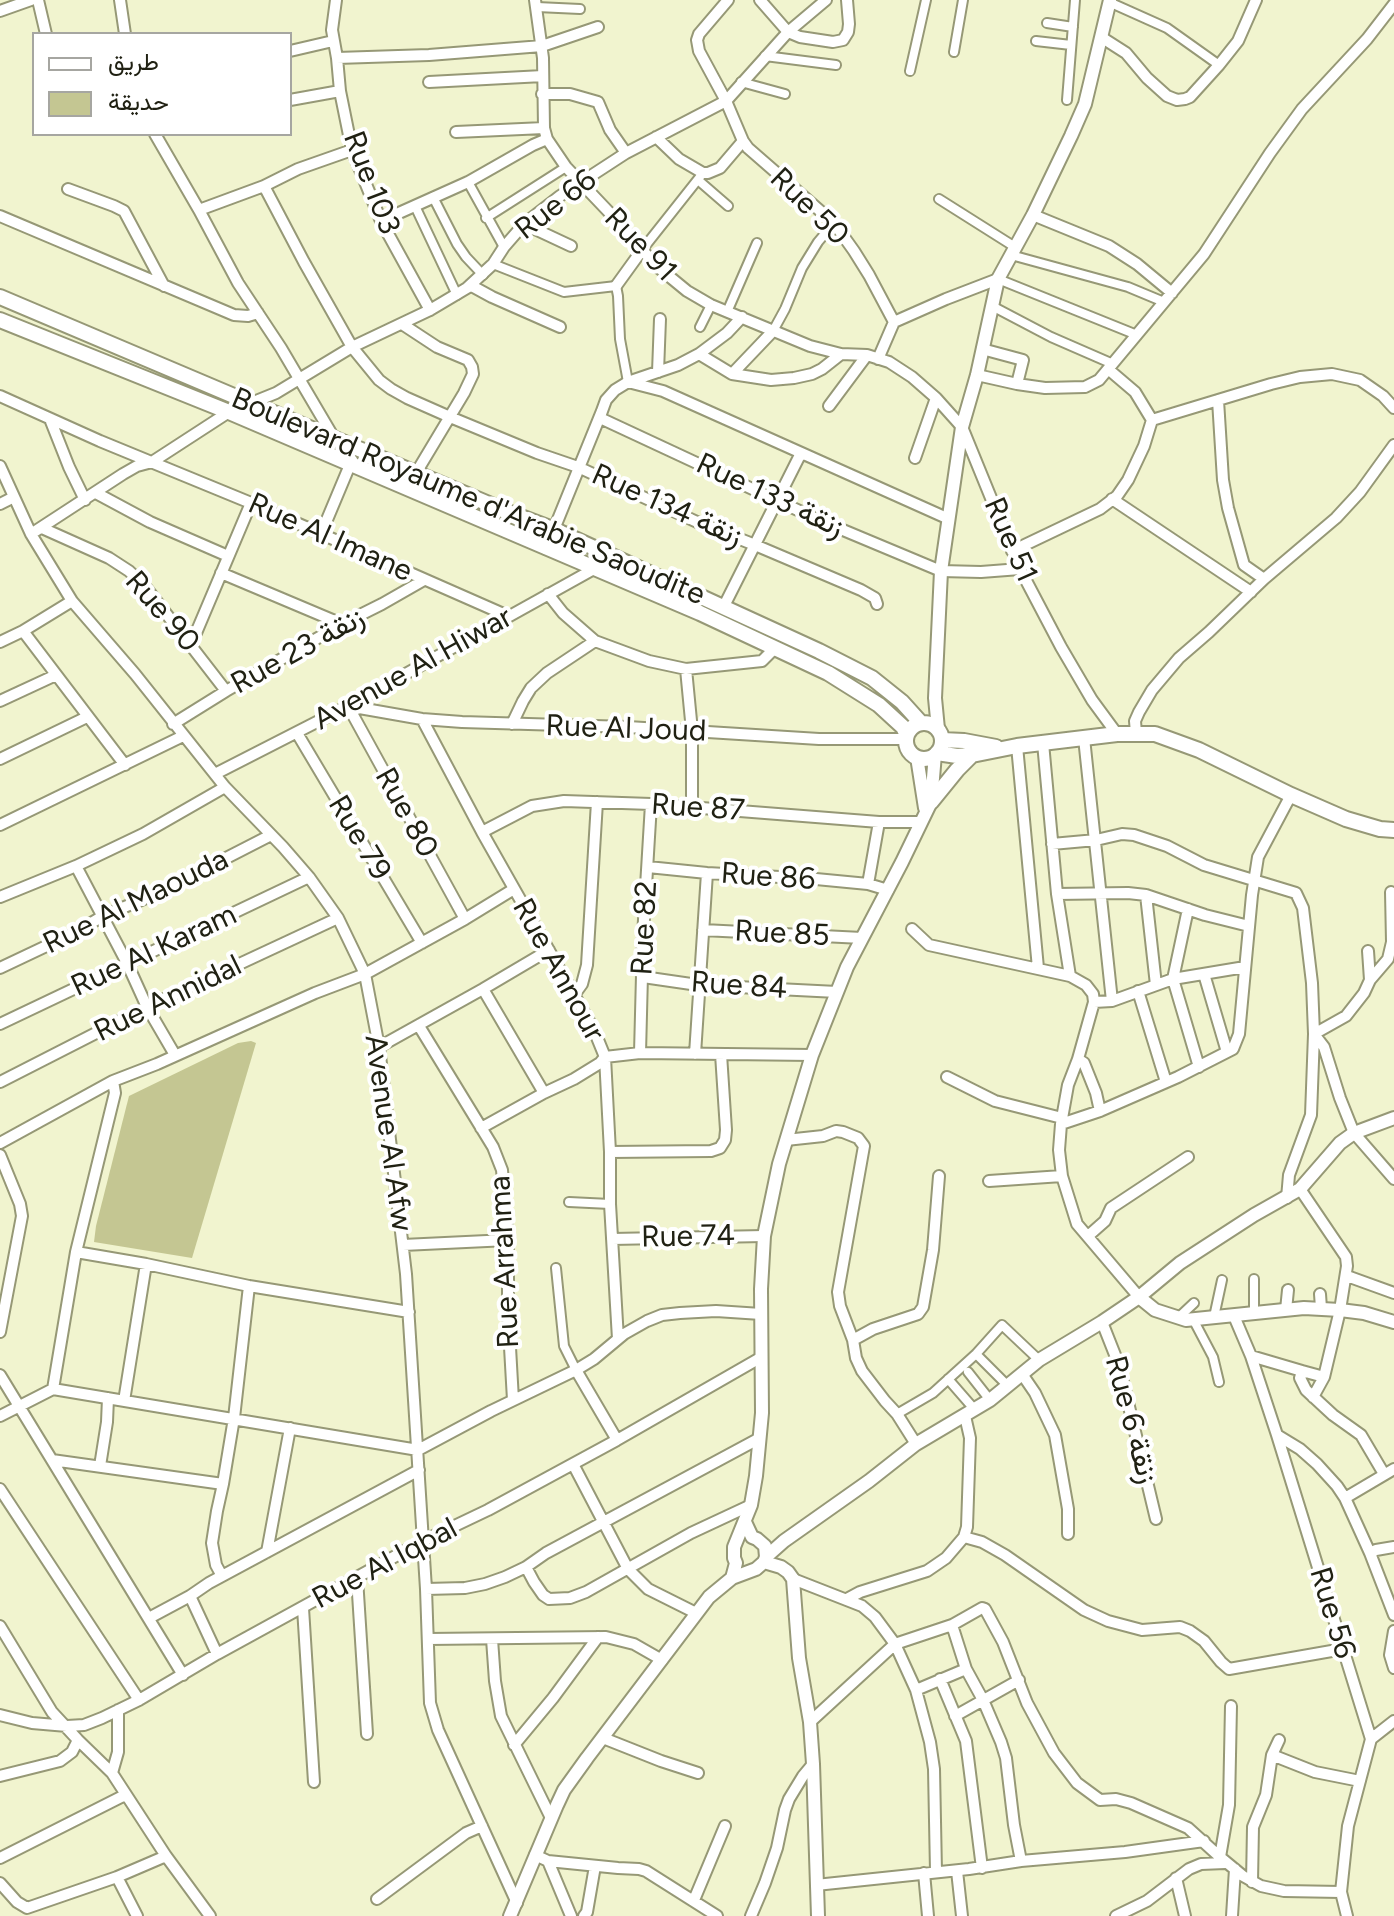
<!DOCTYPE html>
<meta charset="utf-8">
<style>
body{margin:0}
#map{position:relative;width:1394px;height:1916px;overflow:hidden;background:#f1f4cf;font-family:Figtree,Vazirmatn,sans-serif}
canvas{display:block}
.legend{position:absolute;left:32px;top:32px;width:260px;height:104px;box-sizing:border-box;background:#fff;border:2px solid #a6a6a1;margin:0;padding:10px 14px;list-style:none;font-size:24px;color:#202113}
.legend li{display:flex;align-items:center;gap:16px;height:40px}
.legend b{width:40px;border:2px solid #a6a6a1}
</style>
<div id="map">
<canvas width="1394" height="1916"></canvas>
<ul class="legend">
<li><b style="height:10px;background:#fff"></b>طريق</li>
<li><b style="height:22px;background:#c4c692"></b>حديقة</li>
</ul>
</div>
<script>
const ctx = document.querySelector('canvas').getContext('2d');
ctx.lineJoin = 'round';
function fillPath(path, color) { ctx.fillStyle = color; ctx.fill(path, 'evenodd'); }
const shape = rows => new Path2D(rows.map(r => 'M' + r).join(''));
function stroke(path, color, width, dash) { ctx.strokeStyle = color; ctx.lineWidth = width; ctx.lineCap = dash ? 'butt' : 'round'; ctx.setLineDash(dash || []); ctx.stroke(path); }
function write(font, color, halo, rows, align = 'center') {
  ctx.font = font + ' Figtree,Vazirmatn,sans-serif'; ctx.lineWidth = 8; ctx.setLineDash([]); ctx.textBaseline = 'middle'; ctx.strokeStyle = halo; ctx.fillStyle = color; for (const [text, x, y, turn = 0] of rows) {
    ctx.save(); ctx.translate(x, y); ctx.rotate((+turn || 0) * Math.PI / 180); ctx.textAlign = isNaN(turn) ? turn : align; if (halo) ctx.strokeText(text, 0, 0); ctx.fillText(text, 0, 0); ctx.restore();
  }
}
const green = shape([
 [251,1041,256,1043,192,1258,94,1242,96,1226,129,1096,238,1043]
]);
const pedestrian = shape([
 [1109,2,1167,28,1219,65],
 [537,7,580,9],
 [1047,23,1073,27],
 [1036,41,1071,45],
 [954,52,963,0],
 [765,56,836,65],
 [910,71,926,0],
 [741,82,785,94],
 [1067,100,1075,0],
 [698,180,728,206],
 [468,182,504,247],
 [433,197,457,244,466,257,483,275],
 [939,199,1015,247],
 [415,206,457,295],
 [486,218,566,167],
 [642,250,703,173],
 [1011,255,1128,287,1164,302],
 [493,264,564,292,616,286,618,296,620,339,628,382],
 [998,279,1137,335],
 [992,306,1051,337,1113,364],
 [727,312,757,243],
 [700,327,711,305],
 [773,331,785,309,802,268,818,242,834,223],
 [569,1202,610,1204],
 [556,1268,564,1346,576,1370],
 [1254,1312,1254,1279],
 [1214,1317,1222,1280],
 [1178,1318,1194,1303],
 [1194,1321,1213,1357,1219,1382],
 [976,1354,1008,1386],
 [968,1372,990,1400],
 [948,1379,975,1410],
 [897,1414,933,1393,976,1354,1002,1325,1039,1360]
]);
const minor = shape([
 [38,0,46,34],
 [120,0,125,34],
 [336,0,332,30,337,58,340,91,352,150,381,221,430,310],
 [535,0,543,58,544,128,547,139,566,167,624,228,642,250,659,268,687,291,711,305,810,346,841,354,867,355,889,362,912,377,936,398,962,427,1020,569,1061,647,1092,700,1117,734],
 [728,0,699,34,697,40,699,51,726,101,743,141,748,148,834,223,854,251,869,275,894,322,878,359],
 [760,0,788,32,800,37,833,42,843,40,848,32,849,24,847,0],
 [0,11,31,0],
 [1101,37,1126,53,1147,78,1167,96,1177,100,1185,99,1190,97,1219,65,1238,41,1256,0],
 [290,51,333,41],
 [337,58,429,55,542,46,598,27],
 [429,82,543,76],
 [542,94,570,94,598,102,610,130,626,153],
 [290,100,340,91],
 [456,132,544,128],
 [155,134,199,210,238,283,281,348,334,438],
 [656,137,679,159,703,173,708,173,720,168,743,141],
 [264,186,304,262,352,347,379,380,391,389,407,398,450,417,537,453,578,467,697,522,755,545,861,590,875,598,877,604],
 [68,189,114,206,124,211,164,286],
 [199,210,264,186,298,169,352,150],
 [1033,215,1109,246,1137,264,1172,293],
 [0,216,234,315,248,316,258,313],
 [381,221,468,182,533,145,547,139],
 [524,224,571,246],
 [470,285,492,297,560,327],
 [616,286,642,250],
 [894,322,946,299,998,279],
 [402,324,437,347,468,360,472,367,473,374,464,393,416,473],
 [982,349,1023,360,1017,384],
 [699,354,732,374,771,380,794,378,812,374,822,369,841,354],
 [658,372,660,319],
 [732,374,773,331],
 [977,375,1017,384,1045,388,1085,387,1099,380,1204,254,1270,153,1302,109,1367,39,1394,4],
 [628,382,663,391,949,519],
 [0,396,100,441,251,503,508,616],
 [1218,400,1223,480,1228,508,1244,565,1264,579],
 [829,406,867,355],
 [600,418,819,520,941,571,981,572,1020,569],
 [50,419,69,467,85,500],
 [1152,420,1271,384,1300,377,1332,374,1360,380,1383,396,1394,408],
 [915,458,936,398],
 [0,466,31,534,72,601,135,674,225,787,283,847,309,877,338,918,365,974,379,1047,406,1274,426,1589,430,1703,438,1730,517,1903],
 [96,493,150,522,228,556],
 [1112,499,1251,592],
 [0,504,14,497],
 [42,528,109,558,129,571,144,585,226,691],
 [31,534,123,474,137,466,152,462,229,412,276,393,352,347,430,310,467,288,493,264,504,247,524,224,560,196,626,153,726,101,788,32,826,0],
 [321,534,352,460],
 [546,549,602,411,606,400,615,390,628,382,678,365,699,354,727,333,742,317],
 [1012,551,1100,509,1117,496,1128,480,1144,446,1152,420,1135,392,1108,369],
 [221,573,342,624],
 [548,594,563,613,595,641,649,661,686,669,762,661,774,649],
 [723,608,801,453],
 [23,631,125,765],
 [0,642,23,631,72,601],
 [190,642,196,633,251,503],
 [686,669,692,731,692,806],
 [0,701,56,675],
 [348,706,422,719,462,722,628,727,819,739,906,739],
 [348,706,465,919],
 [422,719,482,832,594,1030,605,1057,610,1152,610,1204,618,1339],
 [173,724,226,691,342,624,382,604,424,580],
 [512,724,523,701,531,688,547,673,595,641],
 [297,733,422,943],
 [1136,733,1135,721,1139,712,1152,690,1179,658,1209,632,1264,579,1336,518,1360,492,1394,445],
 [1084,738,1112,1001],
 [1043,743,1057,894,1070,976],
 [1017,746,1038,968],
 [0,759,87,717],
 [215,774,348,706,594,569,601,552],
 [0,825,183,736],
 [482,832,532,806,564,801,651,804,879,822,921,822],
 [1052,844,1096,840,1122,834,1134,835,1167,846,1204,865,1296,893,1303,908,1312,983,1314,1034,1324,1047,1340,1098,1354,1133,1394,1179],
 [76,866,127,963,147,1007,175,1055],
 [648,867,707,873,816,879,868,884,888,890],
 [868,884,879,822],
 [1057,894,1128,893,1146,895,1205,915,1249,926],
 [1146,895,1156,985],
 [0,897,76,866,143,834,225,787],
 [1188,909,1173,979,1199,1067],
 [912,929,929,945,1070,976,1086,985,1093,994,1094,1002,1078,1059,1068,1085,1061,1124,1059,1150,1062,1176,1077,1224,1139,1297],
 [703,930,862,938],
 [1368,951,1370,980],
 [0,968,76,932,103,916,158,893,271,835],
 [1204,974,1227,1052],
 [643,977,698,985,837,992],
 [483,989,544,1093],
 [1138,991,1166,1082],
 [574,995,582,984,587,965,597,802],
 [1094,1002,1112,1001,1173,979,1245,967],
 [0,1024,309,877],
 [419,1026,493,1147,502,1170,508,1240,508,1312,513,1400],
 [379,1047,483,989,549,950],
 [640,1053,643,936,651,804],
 [695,1054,707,873],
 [1078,1059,1084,1063,1096,1093,1100,1111],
 [947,1077,995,1101,1062,1118],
 [0,1082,147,1007,338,918],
 [1061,1124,1100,1111,1178,1077,1233,1049,1239,1034,1252,895,1258,857,1291,795],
 [481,1128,544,1093,574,1079,600,1063,605,1057,640,1053,812,1055],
 [786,1140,823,1136,836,1131,843,1132,858,1138,864,1146,838,1292,840,1306,853,1340],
 [0,1143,113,1081,157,1064,315,993,365,974,465,919,514,889],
 [610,1152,711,1151,720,1148,725,1140,726,1130,721,1054],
 [0,1155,20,1204,22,1216,0,1332],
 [989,1181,1062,1176],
 [1300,1189,1346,1257,1347,1266,1340,1310,1324,1377,1302,1371],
 [1287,1198,1289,1175,1311,1115,1314,1034,1346,1016,1364,993,1370,980,1388,959,1392,942,1391,892],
 [1088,1236,1105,1221,1111,1208,1188,1157],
 [612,1239,764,1236],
 [403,1245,508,1240],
 [76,1252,146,1264,249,1286,409,1312],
 [1347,1276,1394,1293],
 [1320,1294,1321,1308],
 [1286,1310,1288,1290],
 [1234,1316,1251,1356,1277,1435,1371,1739,1348,1826,1341,1892,1347,1916],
 [1102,1322,1119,1365,1156,1519],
 [1251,1356,1302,1371,1300,1378,1306,1390,1333,1415,1361,1435,1384,1474],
 [576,1370,617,1440],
 [1022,1374,1035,1393,1055,1435,1068,1509,1068,1534],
 [0,1375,183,1675],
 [53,1389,76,1252,115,1093,113,1081],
 [1313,1397,1324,1377],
 [124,1401,146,1264],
 [0,1416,53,1389,418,1450,491,1411,576,1370,594,1359,624,1334,647,1321,662,1315,680,1313,716,1311,761,1314],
 [1277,1435,1300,1449,1317,1464,1337,1486,1345,1498,1370,1553,1394,1615],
 [916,1444,897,1414,885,1401,862,1371,856,1358,853,1340,873,1329,918,1314,923,1307,933,1250,939,1176],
 [52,1460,223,1484,217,1511,212,1543,216,1565,222,1576],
 [573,1464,628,1569,648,1589,696,1613],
 [100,1466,107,1422,108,1398],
 [223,1484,234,1418,249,1286],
 [0,1489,139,1700],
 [1345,1498,1394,1469],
 [964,1537,982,1542,1005,1555,1084,1610,1108,1621,1142,1630,1180,1627,1190,1631,1204,1641,1221,1662,1229,1669,1343,1649],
 [267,1552,290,1428],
 [1370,1553,1376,1550,1394,1547],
 [526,1567,534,1582,543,1595,549,1599,570,1598,586,1592,691,1533,751,1505],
 [357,1578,367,1734],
 [793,1579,862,1606,875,1617,895,1644,916,1690,930,1742,934,1769,936,1872],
 [426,1589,465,1588,485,1584,505,1577,526,1567,546,1553,760,1438],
 [190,1596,217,1654],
 [847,1599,860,1592,927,1571,946,1558,964,1537,967,1527,970,1438,965,1416],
 [303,1608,314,1782],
 [149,1618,190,1596,209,1583,419,1470],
 [952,1625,966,1669,983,1700,1001,1742,1006,1758,1014,1825,1021,1861],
 [0,1626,52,1712,78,1740,112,1773,166,1856,210,1916],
 [1394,1631,1390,1655,1394,1668],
 [428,1639,606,1637,634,1644,662,1660],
 [492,1639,495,1681,501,1716,551,1818],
 [940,1679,966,1741,982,1868],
 [916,1690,966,1669],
 [0,1715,32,1723,67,1726,84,1725,102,1718,139,1700,217,1654,423,1541,488,1510,617,1440,760,1358],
 [955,1716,1019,1680],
 [810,1722,895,1644,952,1625,982,1608,985,1609,1003,1642,1027,1703,1054,1753,1077,1783,1100,1800,1116,1799,1131,1803,1188,1828,1220,1857,1243,1876,1261,1886,1284,1891,1341,1892],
 [603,1738,661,1761,698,1773],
 [1371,1739,1394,1721],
 [514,1745,553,1698,598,1637],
 [1272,1755,1315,1772,1360,1781],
 [112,1773,118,1752,118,1710],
 [0,1776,60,1761,72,1752,78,1740],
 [535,1855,548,1861,618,1868,639,1869,646,1871,717,1916],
 [1220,1857,1229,1805,1231,1706],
 [0,1858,125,1795],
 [548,1861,571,1916],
 [957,1871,962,1916],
 [924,1873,928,1916],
 [1176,1878,1185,1916],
 [1252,1882,1253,1827,1266,1795,1272,1755,1279,1740],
 [0,1883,17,1902,27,1908,117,1877],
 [816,1885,969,1869,1021,1861,1125,1852,1204,1841],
 [377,1899,466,1833,482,1826],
 [694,1900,725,1826],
 [137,1916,117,1877,166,1856],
 [584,1916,587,1912,595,1866],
 [751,1916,765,1883,777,1848,785,1810,789,1799,803,1776,813,1764],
 [1116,1916,1147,1901,1189,1869,1201,1864,1225,1863],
 [1232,1916,1235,1869]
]);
const tertiary = shape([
 [938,729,935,698,941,571,962,427,977,375,998,279,1033,215,1071,136,1085,104,1110,0],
 [917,757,925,808],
 [1139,1297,1155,1310,1186,1320,1304,1308,1340,1310,1364,1313,1394,1322],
 [766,1557,784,1541,869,1481,916,1444,990,1400,1039,1360,1102,1322,1139,1297,1180,1263,1254,1215,1300,1189,1340,1143,1354,1133,1394,1118],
 [764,1562,781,1567,788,1572,793,1579,799,1658,810,1722,813,1764,818,1916],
 [732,1578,736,1563,734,1558,734,1547,751,1505,756,1476,762,1413,761,1289,764,1236,779,1164,812,1055,847,967,902,862,931,802,935,754],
 [510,1916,557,1805,564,1790,587,1758,709,1597,732,1578,756,1569,764,1562,766,1557,765,1546,757,1539,752,1537,745,1522]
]);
const secondary = shape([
 [0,297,510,513,555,530,819,651,872,678,902,702,921,723],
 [0,320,229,412,700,613,828,673,879,705,903,727,907,735],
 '906 741a18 18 0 1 1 36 0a18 18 0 1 1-36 0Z',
 [942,740,964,741,996,747],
 [937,753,957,756,972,755,1017,746,1117,734,1155,734,1199,750,1291,795,1346,819,1380,829,1394,830],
 [931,802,957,770,972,755]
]);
const streetNames = [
 ["Rue 103",371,183,69],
 ["Rue 66",556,205,-38],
 ["Rue 50",809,207,44],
 ["Rue 91",640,245,46],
 ["Rue 133 زنقة",770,496,25],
 ["Boulevard Royaume d'Arabie Saoudite",468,497,23],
 ["Rue 134 زنقة",667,506,24],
 ["Rue Al Imane",330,538,24],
 ["Rue 51",1010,540,66],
 ["Rue 90",162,612,49],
 ["Rue 23 زنقة",298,651,-29],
 ["Avenue Al Hiwar",413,669,-29],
 ["Rue Al Joud",626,729,2],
 ["Rue 87",698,808,4],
 ["Rue 80",406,813,61],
 ["Rue 79",359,838,59],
 ["Rue 86",768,877,4],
 ["Rue Al Maouda",136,902,-26],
 ["Rue 82",645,928,-87],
 ["Rue 85",782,934,3],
 ["Rue Al Karam",154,951,-25],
 ["Rue Annour",558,970,61],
 ["Rue 84",739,986,4],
 ["Rue Annidal",168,999,-26],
 ["Avenue Al Afw",388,1133,82],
 ["Rue 74",688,1237,-1],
 ["Rue Arrahma",505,1262,-93],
 ["Rue 6 زنقة",1131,1420,75],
 ["Rue Al Iqbal",385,1564,-28],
 ["Rue 56",1332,1613,73]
];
fillPath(green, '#c4c692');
stroke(pedestrian, '#969876', 12);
stroke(minor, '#969876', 14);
stroke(tertiary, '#969876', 16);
stroke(secondary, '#969876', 18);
stroke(pedestrian, '#fff', 8);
stroke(minor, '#fff', 10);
stroke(tertiary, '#fff', 12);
stroke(secondary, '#fff', 14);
write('30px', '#202113', '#fff', streetNames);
</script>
